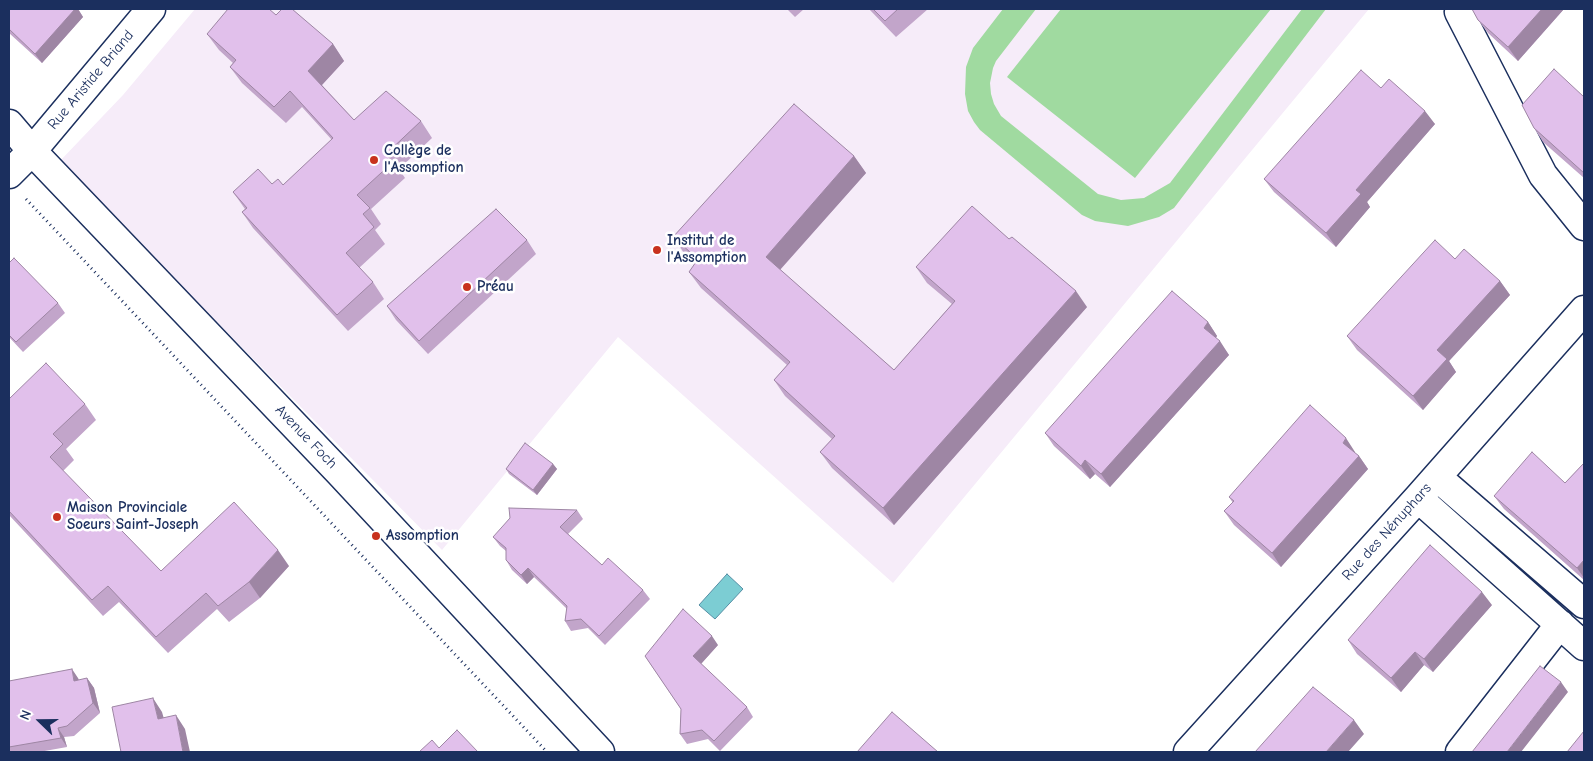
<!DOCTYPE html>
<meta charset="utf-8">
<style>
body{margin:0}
#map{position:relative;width:1593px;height:761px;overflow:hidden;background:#fff;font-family:"Comic Neue",sans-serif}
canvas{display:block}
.frame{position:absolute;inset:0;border:10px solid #1b2f5e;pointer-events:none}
.north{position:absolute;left:15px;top:696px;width:50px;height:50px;-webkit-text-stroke:4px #fff;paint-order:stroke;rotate:292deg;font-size:14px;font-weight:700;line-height:20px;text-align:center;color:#1b2f5e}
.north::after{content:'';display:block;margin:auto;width:18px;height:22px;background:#1b2f5e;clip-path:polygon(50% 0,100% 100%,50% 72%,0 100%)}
</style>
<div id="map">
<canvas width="1593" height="761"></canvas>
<div class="frame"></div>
<div class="north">N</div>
</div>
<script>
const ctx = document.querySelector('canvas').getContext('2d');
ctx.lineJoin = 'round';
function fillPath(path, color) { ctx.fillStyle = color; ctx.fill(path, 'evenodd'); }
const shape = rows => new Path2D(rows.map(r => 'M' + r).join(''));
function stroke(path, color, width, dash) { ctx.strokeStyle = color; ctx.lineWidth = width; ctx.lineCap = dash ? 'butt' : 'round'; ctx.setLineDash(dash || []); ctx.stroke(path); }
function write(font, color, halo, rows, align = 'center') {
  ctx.font = font + ' "Comic Neue",sans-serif'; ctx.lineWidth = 5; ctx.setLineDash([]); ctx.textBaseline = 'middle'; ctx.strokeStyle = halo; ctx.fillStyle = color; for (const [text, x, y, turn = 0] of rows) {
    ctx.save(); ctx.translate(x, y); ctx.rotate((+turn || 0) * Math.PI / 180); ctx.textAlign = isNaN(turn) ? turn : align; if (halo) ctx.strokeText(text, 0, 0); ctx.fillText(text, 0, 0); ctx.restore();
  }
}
const built = shape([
 [195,9,1369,9,893,583,618,337,442,550,59,162,123,95]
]);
const green = shape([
 [1003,9,1036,9,996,61,993,68,990,83,991,94,994,104,1001,116,1098,194,1121,200,1144,198,1170,183,1302,9,1326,9,1174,208,1159,217,1128,226,1095,221,1082,215,980,130,974,122,968,111,965,94,966,67,973,48],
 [1061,9,1271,9,1135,178,1007,77]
]);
const water = shape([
 [727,574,743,589,715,619,699,605,727,574]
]);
const path = shape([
 [26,199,547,752]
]);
const minor = shape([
 [1461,9,1459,12,1543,175,1584,226],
 [9,124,32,151,339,472,600,752],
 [9,174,32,151,151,9],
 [1437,477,1584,604],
 [1418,498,1584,646],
 [1188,752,1418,498,1584,310],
 [1460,752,1560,624]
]);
const wall = shape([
 [9,9,78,9,83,17,42,63,9,33],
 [787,9,804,9,795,17],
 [869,9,928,9,896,37],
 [1472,9,1564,9,1518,61,1488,33,1478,20],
 [276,15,333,44,344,61,322,85,354,120,421,121,432,138,399,169,405,178,371,209,381,224,375,230,385,244,359,268,373,282,384,299,348,331,253,228,242,212,245,209,233,192,272,184,283,185,332,140,302,107,286,123,242,83,230,67,233,63,219,50,207,34],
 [1381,88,1435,124,1367,202,1370,207,1336,247,1274,192,1264,179],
 [1584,97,1584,178,1543,142,1534,128],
 [854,156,866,173,780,270,894,370,952,304,927,283,916,267,1087,307,894,525,832,468,820,452,832,439,785,396,774,380,787,365,701,288,689,272,696,263,684,253,673,237],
 [527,240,536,254,428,354,396,320,387,306],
 [1455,259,1500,281,1510,295,1449,361,1456,372,1423,410,1357,350,1347,336],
 [9,263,58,303,65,313,23,352,9,337],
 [1208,322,1217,336,1216,338,1229,355,1110,487,1095,474,1090,479,1054,446,1045,433],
 [9,399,85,404,96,420,66,449,74,460,63,471,161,571,289,566,260,598,229,622,217,609,168,653,119,602,103,616,9,515],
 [1355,452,1355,453,1359,456,1368,469,1281,567,1234,525,1224,511,1233,503,1229,497],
 [1584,463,1584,580,1504,509,1494,496,1565,483],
 [553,464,557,469,537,495,509,474,506,469],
 [577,510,583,519,568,534,602,565,643,590,650,599,605,645,588,628,571,631,565,621,567,609,534,577,527,584,512,570,506,560,506,551,500,546,493,537],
 [1492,605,1433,672,1424,665,1401,692,1357,654,1348,640],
 [718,645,701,664,747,707,753,717,720,751,708,739,687,744,680,734,681,709,645,656],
 [78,678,79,680,87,678,94,688,100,713,74,736,64,737,67,747,39,752,9,752,9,681]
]);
const shadedWall = shape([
 [75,9,78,9,83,17,42,63,35,54],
 [1542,9,1564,9,1518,61,1508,47],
 [333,44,344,61,320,87,308,71],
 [1425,111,1435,124,1367,202,1370,207,1336,247,1326,233,1356,190],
 [854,156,866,173,777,273,766,257],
 [1500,281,1510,295,1449,361,1456,372,1423,410,1413,396,1437,350],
 [1076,291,1087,307,894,525,883,508],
 [1208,322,1217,336,1213,341,1204,328],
 [1220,341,1229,355,1110,487,1101,474],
 [1346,438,1355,452,1353,456,1343,443],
 [1359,456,1368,469,1281,567,1272,553],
 [1085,460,1095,474,1090,479,1081,466],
 [553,464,557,469,537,495,533,490],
 [278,550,289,566,260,598,249,582],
 [1584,560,1584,578,1577,568],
 [528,568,534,577,527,584,521,575],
 [1482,592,1492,605,1433,672,1424,659],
 [712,636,718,645,700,665,693,656],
 [1415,652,1424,665,1401,692,1391,678],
 [72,669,78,678,81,690,74,681],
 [87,678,94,688,100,713,93,703],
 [1561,682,1568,692,1521,752,1507,752],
 [153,698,162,712,168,733,158,719],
 [176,715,185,729,190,752,183,752],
 [1354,720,1364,734,1348,752,1326,752],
 [58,728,64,737,67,747,61,738]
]);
const building = shape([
 [9,9,75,9,35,54,9,29,9,9],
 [228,9,269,9,276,15,282,9,292,9,333,44,308,71,354,120,386,91,421,121,386,154,393,162,357,195,370,208,363,214,374,227,346,253,373,282,337,315,242,212,247,208,233,192,258,169,272,184,278,179,283,185,333,138,290,91,274,107,230,67,236,60,207,34,228,9],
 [873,9,898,9,885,21,873,9],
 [1472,9,1542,9,1508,47,1478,20,1472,9],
 [1554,69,1584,97,1584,173,1534,128,1522,105,1554,69],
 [1361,70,1381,88,1389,79,1425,111,1356,190,1361,194,1326,233,1264,179,1361,70],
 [794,104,854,156,766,257,894,370,955,301,916,267,972,206,1009,239,1012,237,1076,291,883,508,820,452,835,436,774,380,790,362,689,272,698,259,673,237,794,104],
 [496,209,527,240,419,341,387,306,496,209],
 [1435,240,1455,259,1464,249,1500,281,1437,350,1447,359,1413,396,1347,336,1435,240],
 [14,258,58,303,16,342,9,335,9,263,14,258],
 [1172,291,1208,322,1204,328,1220,341,1101,474,1085,460,1081,466,1045,433,1172,291],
 [46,363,85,404,53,434,63,444,50,457,161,571,234,502,278,550,249,582,218,606,206,593,156,637,108,586,92,600,9,511,9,399,46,363],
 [1310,405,1346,438,1343,443,1359,456,1272,553,1224,511,1234,501,1229,497,1310,405],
 [525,443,553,464,533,490,506,469,525,443],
 [1532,452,1565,483,1584,463,1584,560,1577,568,1494,496,1532,452],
 [509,508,577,510,560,527,602,565,608,558,643,590,599,636,581,619,565,621,567,606,528,568,521,575,506,560,506,548,493,537,510,518,509,508],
 [1430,545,1482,592,1424,659,1415,652,1391,678,1348,640,1430,545],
 [683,609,712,636,693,656,747,707,714,741,702,730,680,734,681,709,645,656,683,609],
 [1540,666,1561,682,1507,752,1472,752,1540,666],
 [72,669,74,681,87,678,93,703,67,726,58,728,61,738,9,747,9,681,72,669],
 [1313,687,1354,720,1326,752,1255,752,1313,687],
 [153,698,158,719,176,715,183,752,121,752,112,707,153,698],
 [892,712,938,752,857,752,892,712],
 [457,730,478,752,419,752,432,740,439,748,457,730],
 [1584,731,1584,752,1567,752,1584,731]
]);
const markers = [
 [374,160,5,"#c8321e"],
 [657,250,5,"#c8321e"],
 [467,287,5,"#c8321e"],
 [57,517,5,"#c8321e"],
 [376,536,5,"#c8321e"]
];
const streetNames = [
 ["Rue Aristide Briand",91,80,-50],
 ["Avenue Foch",306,437,46],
 ["Rue des Nénuphars",1387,532,-48]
];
const poiNames = [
 ["Collège de",384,151],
 ["l'Assomption",384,168],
 ["Institut de",667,241],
 ["l'Assomption",667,258],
 ["Préau",477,287],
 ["Maison Provinciale",67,508],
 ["Soeurs Saint-Joseph",67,525],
 ["Assomption",386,536]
];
fillPath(built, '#f6ecf9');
fillPath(green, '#a0daa0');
fillPath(water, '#7ccdd3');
stroke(water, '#558ea4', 1);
stroke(minor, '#1b2f5e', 31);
stroke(path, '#1b2f5e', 3, [1, 4]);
stroke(minor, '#fff', 28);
fillPath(wall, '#c2a5ca');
fillPath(shadedWall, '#9e86a4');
fillPath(building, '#e1c0eb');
stroke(building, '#9e86a4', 1);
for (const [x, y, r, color] of markers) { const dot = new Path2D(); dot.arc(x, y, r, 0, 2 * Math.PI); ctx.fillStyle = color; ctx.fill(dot); stroke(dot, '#fff', 2); }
write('15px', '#1b2f5e', '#fff', streetNames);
write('bold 15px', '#1b2f5e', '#fff', poiNames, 'left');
</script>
